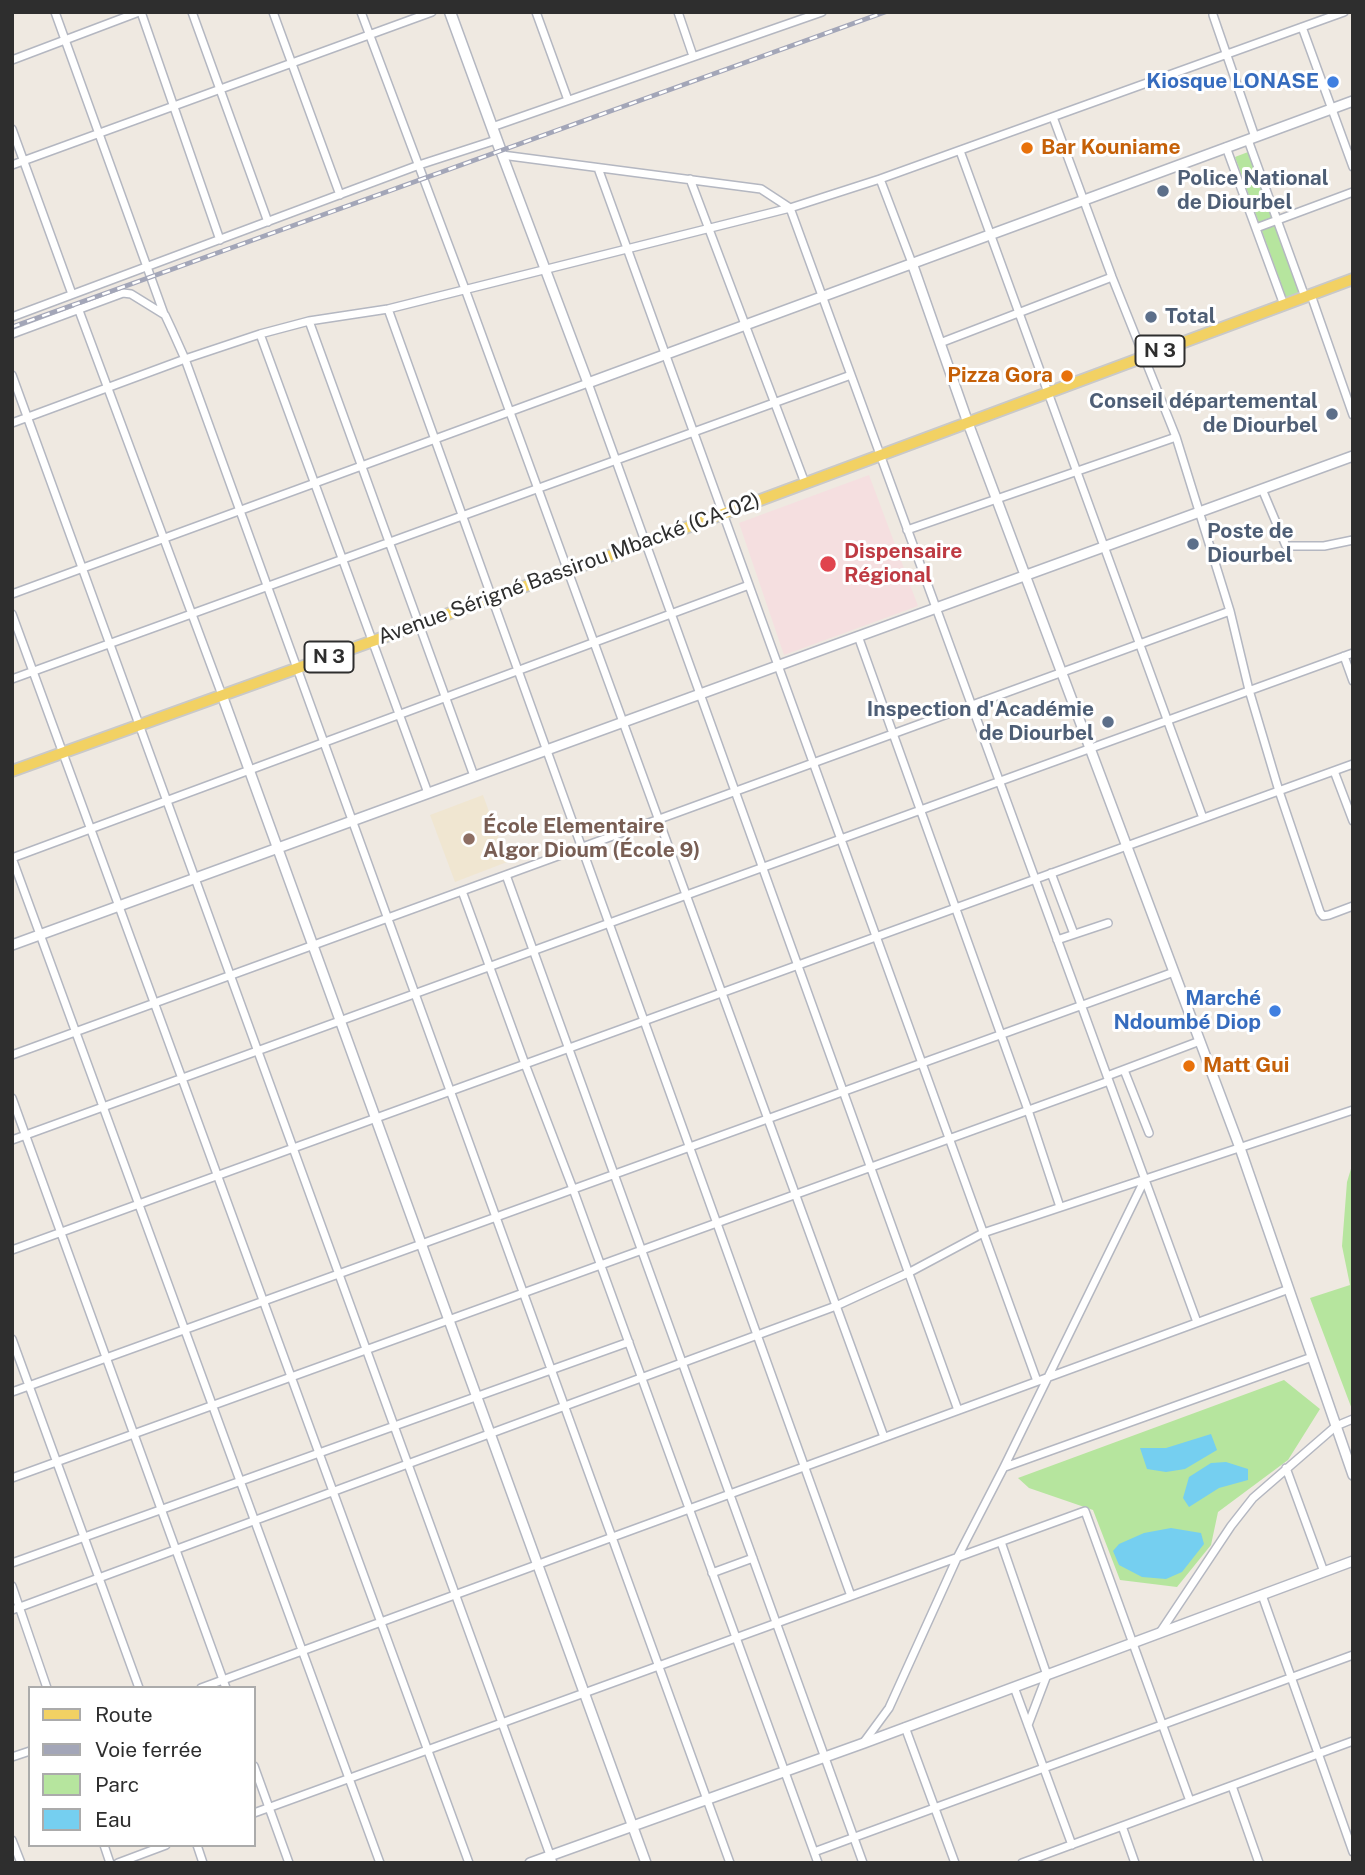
<!DOCTYPE html>
<meta charset="utf-8">
<style>
body{margin:0}
#map{position:relative;width:1365px;height:1875px;overflow:hidden;background:#efe9e1;font-family:"Public Sans",sans-serif}
canvas{display:block}
.frame{position:absolute;inset:0;border:14px solid #2e2e2e;pointer-events:none}
.legend{position:absolute;left:28px;top:1686px;width:228px;height:161px;box-sizing:border-box;background:#fff;border:2px solid #ababab;margin:0;padding:9px 12px;list-style:none;font-size:21px;color:#2e2e2e}
.legend li{display:flex;align-items:center;gap:14px;height:35px}
.legend b{width:35px;border:2px solid #ababab}
</style>
<div id="map">
<canvas width="1365" height="1875"></canvas>
<div class="frame"></div>
<ul class="legend">
<li><b style="height:9px;background:#f2d163"></b>Route</li>
<li><b style="height:9px;background:#a3a6b8"></b>Voie ferrée</li>
<li><b style="height:19px;background:#b6e59e"></b>Parc</li>
<li><b style="height:19px;background:#75cff0"></b>Eau</li>
</ul>
</div>
<script>
const ctx = document.querySelector('canvas').getContext('2d');
ctx.lineJoin = 'round';
function fillPath(path, color) { ctx.fillStyle = color; ctx.fill(path, 'evenodd'); }
const shape = rows => new Path2D(rows.map(r => 'M' + r).join(''));
function stroke(path, color, width, dash) { ctx.strokeStyle = color; ctx.lineWidth = width; ctx.lineCap = dash ? 'butt' : 'round'; ctx.setLineDash(dash || []); ctx.stroke(path); }
function write(font, color, halo, rows, align = 'center') {
  ctx.font = font + ' "Public Sans",sans-serif'; ctx.lineWidth = 6; ctx.setLineDash([]); ctx.textBaseline = 'middle'; ctx.strokeStyle = halo; ctx.fillStyle = color; for (const [text, x, y, turn = 0] of rows) {
    ctx.save(); ctx.translate(x, y); ctx.rotate((+turn || 0) * Math.PI / 180); ctx.textAlign = isNaN(turn) ? turn : align; if (halo) ctx.strokeText(text, 0, 0); ctx.fillText(text, 0, 0); ctx.restore();
  }
}
const education = shape([
 [483,795,507,862,455,882,430,815]
]);
const medical = shape([
 [869,475,918,606,784,655,739,523]
]);
const green = shape([
 [1248,152,1300,295,1287,300,1235,157],
 [1353,1162,1353,1412,1310,1298,1350,1285,1342,1246,1347,1182],
 [1284,1380,1320,1409,1288,1460,1218,1512,1211,1545,1177,1587,1120,1580,1093,1510,1029,1488,1018,1478]
]);
const water = shape([
 [1211,1434,1217,1450,1185,1469,1166,1472,1147,1469,1140,1448,1166,1448],
 [1226,1462,1248,1469,1248,1480,1219,1488,1189,1507,1183,1498,1189,1477,1211,1463],
 [1171,1528,1201,1533,1204,1544,1182,1572,1166,1579,1142,1577,1119,1565,1113,1551,1119,1544,1144,1533]
]);
const minor = shape([
 [55,12,164,314],
 [141,12,220,240],
 [192,12,268,222],
 [273,12,340,195],
 [361,12,465,289,884,1437],
 [536,12,568,100],
 [678,12,693,56],
 [1213,15,1255,137],
 [1302,27,1353,167],
 [12,60,139,12],
 [1053,117,1112,277,1176,437,1230,611,1249,690,1279,791,1320,912,1323,916,1329,915,1353,906],
 [492,127,822,12],
 [12,129,72,294],
 [1248,140,1305,297],
 [1226,147,1284,305],
 [960,151,1203,818],
 [502,155,761,189,790,208,1197,1322],
 [12,165,432,12],
 [598,168,1037,1381],
 [690,179,805,483],
 [880,179,912,263],
 [1256,228,1353,192],
 [1311,295,1353,415],
 [78,308,222,695],
 [388,309,851,1596],
 [12,317,419,165,496,140],
 [309,321,474,776],
 [12,334,123,293,131,294,165,315,172,330,185,359,730,1863],
 [260,334,428,793],
 [940,343,1112,277],
 [12,375,553,1863],
 [12,423,185,359,260,334,309,321,388,309,790,208,880,179,1344,12],
 [1262,489,1286,546,1324,546,1353,540],
 [907,530,1176,437],
 [12,594,588,383,958,1410],
 [12,614,469,1863],
 [858,636,1028,1110,1060,1207],
 [1344,656,1353,681],
 [12,679,851,375],
 [1334,771,1353,821],
 [12,858,380,1863],
 [12,858,749,585],
 [1051,873,1074,934],
 [506,875,863,1863],
 [462,891,525,1064,573,1189,818,1863],
 [1057,940,1108,923],
 [12,1055,1230,611],
 [1124,1070,1149,1133],
 [1107,1076,1200,1041],
 [12,1098,226,1688],
 [12,1140,1353,653],
 [12,1250,1353,764],
 [12,1339,139,1688],
 [12,1392,1174,972],
 [1005,1467,1312,1357],
 [1286,1468,1324,1572],
 [12,1478,1109,1081],
 [1001,1542,1047,1675,1028,1725],
 [12,1563,629,1342],
 [712,1573,753,1558],
 [12,1586,47,1688],
 [1262,1595,1353,1852],
 [12,1610,836,1306,910,1272,983,1233,1353,1110],
 [1161,1631,1231,1526,1253,1498,1336,1426,1353,1419],
 [1014,1687,1072,1845],
 [201,1688,1289,1289],
 [905,1727,955,1863],
 [864,1742,889,1708,957,1558,1004,1467,1145,1179],
 [12,1757,30,1751],
 [254,1766,289,1863],
 [1232,1786,1259,1863],
 [254,1813,1085,1511,1190,1801],
 [1122,1826,1135,1863],
 [12,1840,21,1863],
 [104,1845,110,1863],
 [197,1845,203,1863],
 [814,1852,1353,1655],
 [118,1863,166,1845],
 [1022,1863,1353,1741]
]);
const tertiary = shape([
 [500,149,588,383,1353,101],
 [912,263,968,423,1240,1148,1353,1475],
 [222,695,646,1863],
 [12,945,1353,456],
 [530,1863,864,1743,1353,1561]
]);
const secondary = shape([
 [450,12,500,149]
]);
const primary = shape([
 [12,771,645,543,1353,279]
]);
const rail = shape([
 [12,327,885,12]
]);
const markers = [
 [1333,82,7,"#3f7fe0"],
 [1027,148,7,"#e8710a"],
 [1163,191,7,"#5c6f8a"],
 [1151,317,7,"#5c6f8a"],
 [1067,376,7,"#e8710a"],
 [1332,414,7,"#5c6f8a"],
 [1193,544,7,"#5c6f8a"],
 [828,564,9,"#e0444e"],
 [1108,722,7,"#5c6f8a"],
 [469,839,7,"#8d6e63"],
 [1275,1011,7,"#3f7fe0"],
 [1189,1066,7,"#e8710a"]
];
const shields = [
 [1160,351,49],
 [329,657,49]
];
const shieldNames = [
 ["N 3",1160,351],
 ["N 3",329,657]
];
const shopNames = [
 ["Kiosque LONASE",1319,82],
 ["Marché",1261,999],
 ["Ndoumbé Diop",1261,1023]
];
const foodNames = [
 ["Bar Kouniame",1041,148],
 ["Pizza Gora",1053,376,"right"],
 ["Matt Gui",1203,1066]
];
const serviceNames = [
 ["Police National",1177,179],
 ["de Diourbel",1177,203],
 ["Total",1165,317],
 ["Conseil départemental",1318,402,"right"],
 ["de Diourbel",1318,426,"right"],
 ["Poste de",1207,532],
 ["Diourbel",1207,556],
 ["Inspection d'Académie",1094,710,"right"],
 ["de Diourbel",1094,734,"right"]
];
const healthNames = [
 ["Dispensaire",844,552],
 ["Régional",844,576]
];
const streetNames = [
 ["Avenue Sérigné Bassirou Mbacké (CA-02)",569,569,-20]
];
const educationNames = [
 ["École Elementaire",483,827],
 ["Algor Dioum (École 9)",483,851]
];
fillPath(education, '#f0e6d1');
fillPath(medical, '#f5dfe0');
fillPath(green, '#b6e59e');
fillPath(water, '#75cff0');
stroke(minor, '#b4b7c1', 10);
stroke(tertiary, '#b4b7c1', 12);
stroke(secondary, '#b4b7c1', 13);
stroke(primary, '#c9c9c9', 14);
stroke(minor, '#fff', 7);
stroke(tertiary, '#fff', 9);
stroke(secondary, '#fff', 10);
stroke(primary, '#f2d163', 10);
stroke(rail, '#a3a6b8', 5);
stroke(rail, '#fff', 2.5, [8]);
for (const [x, y, r, color] of markers) { const dot = new Path2D(); dot.arc(x, y, r, 0, 2 * Math.PI); ctx.fillStyle = color; ctx.fill(dot); stroke(dot, '#fff', 2.5); }
for (const [x, y, w] of shields) { const box = new Path2D(); box.roundRect(x - w / 2, y - 15.5, w, 31, 5); ctx.fillStyle = '#fff'; ctx.fill(box); stroke(box, '#2e2e2e', 2); }
write('bold 19px', '#2e2e2e', null, shieldNames);
write('bold 21px', '#366cbe', '#fff', shopNames, 'right');
write('bold 21px', '#c56008', '#fff', foodNames, 'left');
write('bold 21px', '#4e5e75', '#fff', serviceNames, 'left');
write('bold 21px', '#be3a42', '#fff', healthNames, 'left');
write('21px', '#2e2e2e', '#fff', streetNames);
write('bold 21px', '#785e54', '#fff', educationNames, 'left');
</script>
